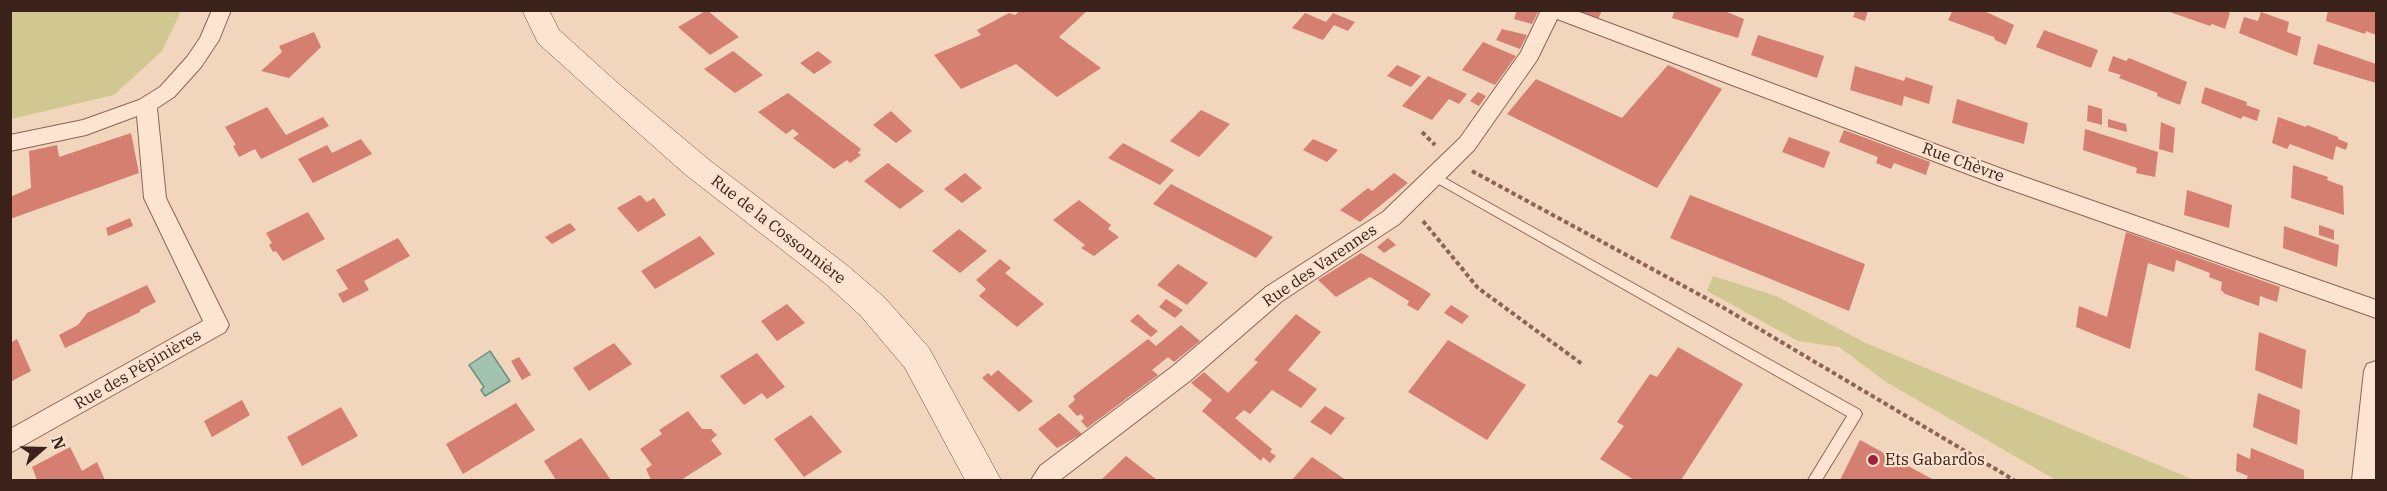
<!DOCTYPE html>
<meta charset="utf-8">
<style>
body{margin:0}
#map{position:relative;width:2387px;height:491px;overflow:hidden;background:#f2d5bd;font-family:"IBM Plex Serif",serif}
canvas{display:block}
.frame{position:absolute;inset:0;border:12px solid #3a221b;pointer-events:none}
.north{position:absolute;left:12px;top:419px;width:60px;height:60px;-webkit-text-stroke:4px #f9e1ce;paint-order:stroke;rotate:70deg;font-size:16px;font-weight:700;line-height:24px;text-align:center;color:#3a221b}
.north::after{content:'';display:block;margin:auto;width:21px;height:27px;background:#3a221b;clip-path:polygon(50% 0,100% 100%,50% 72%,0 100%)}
</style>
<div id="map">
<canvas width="2387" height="491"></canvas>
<div class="frame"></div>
<div class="north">N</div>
</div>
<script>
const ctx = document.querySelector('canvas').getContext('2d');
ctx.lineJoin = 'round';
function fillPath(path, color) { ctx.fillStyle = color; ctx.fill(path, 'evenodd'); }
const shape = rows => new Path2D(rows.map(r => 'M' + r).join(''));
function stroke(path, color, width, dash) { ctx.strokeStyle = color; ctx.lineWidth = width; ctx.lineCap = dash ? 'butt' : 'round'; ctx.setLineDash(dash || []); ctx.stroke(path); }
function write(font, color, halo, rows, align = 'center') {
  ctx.font = font + ' "IBM Plex Serif",serif'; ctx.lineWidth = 4.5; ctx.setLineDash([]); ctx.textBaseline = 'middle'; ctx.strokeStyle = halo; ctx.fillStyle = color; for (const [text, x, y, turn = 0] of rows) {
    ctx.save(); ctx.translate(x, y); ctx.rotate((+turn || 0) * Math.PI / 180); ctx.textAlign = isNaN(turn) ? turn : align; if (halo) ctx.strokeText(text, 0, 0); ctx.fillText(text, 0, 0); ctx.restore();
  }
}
const green = shape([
 [11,10,181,10,181,11,162,51,114,95,11,119],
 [1713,276,1776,296,1866,343,2194,480,2056,480,1886,382,1839,347,1798,341,1707,291]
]);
const water = shape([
 [490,351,510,381,485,396,481,390,484,387,469,365,490,351]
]);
const building = shape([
 [707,10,739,37,710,55,678,27],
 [1021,10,1088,10,1059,37,1101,68,1057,97,1016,64,961,89,934,55,981,35,977,30,1009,13,1015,15],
 [1517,10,1539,10,1532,24,1514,19],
 [1567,10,1602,10,1597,22],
 [1675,10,1722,10,1744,19,1738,38,1672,18],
 [1856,10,1868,10,1865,21,1853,17],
 [1953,10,1982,10,2014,25,2006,45,1995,40,1994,37,1948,20],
 [2223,10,2230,13,2225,29,2212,24,2210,26,2167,11],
 [2328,10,2376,10,2376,35,2366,31,2365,34,2326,21],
 [2261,12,2289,22,2287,32,2301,37,2297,56,2239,33,2244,17,2258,21],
 [1305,13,1326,22,1333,13,1355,22,1348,31,1334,25,1323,40,1292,28],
 [1502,29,1527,35,1520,49,1496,40],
 [2044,30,2098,50,2091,68,2036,47],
 [314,32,321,47,289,78,261,71,282,52,279,46],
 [1758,35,1824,56,1817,78,1751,55],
 [1483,42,1516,56,1495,85,1462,70],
 [2318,44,2376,64,2376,83,2313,64],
 [733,51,763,75,735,93,704,69],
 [818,51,832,62,814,74,800,63],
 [2113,56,2126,61,2129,58,2187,82,2180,105,2157,96,2158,93,2119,78,2121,75,2108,71],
 [1397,65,1421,76,1411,87,1387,76],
 [1668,65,1722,89,1657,188,1507,114,1536,79,1622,118],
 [1855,66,1904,81,1906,77,1933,86,1929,104,1904,96,1902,106,1850,90],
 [1428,76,1467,94,1459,104,1449,99,1432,120,1402,106],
 [2205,87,2247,102,2246,105,2260,110,2257,121,2243,116,2241,119,2201,103],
 [1478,92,1486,96,1479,106,1470,101],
 [788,93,861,149,858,153,861,155,850,163,847,160,834,169,793,138,799,134,793,129,786,134,758,112],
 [1957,99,2028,123,2024,144,1952,123],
 [2088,105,2102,109,2102,125,2087,121],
 [267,107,286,135,323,117,329,126,261,159,255,149,239,157,233,146,236,145,225,127],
 [1201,110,1230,124,1199,157,1170,141],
 [891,111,912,131,896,143,873,125],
 [2278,117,2306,127,2307,125,2338,137,2338,139,2348,143,2346,150,2336,146,2333,160,2290,144,2287,149,2272,143],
 [2108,119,2126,124,2127,132,2108,127],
 [2161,122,2175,128,2173,153,2159,149],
 [2085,129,2158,152,2155,177,2136,173,2137,168,2083,150],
 [1844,130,1930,162,1926,175,1894,163,1891,169,1876,163,1878,157,1839,142],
 [131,133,139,173,10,219,10,197,31,188,29,151,57,145,59,157],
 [1789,137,1830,152,1824,168,1782,152],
 [361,139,372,154,313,183,298,159,327,145,332,153],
 [1313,139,1338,150,1327,162,1303,150],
 [1123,143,1174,170,1160,185,1108,158],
 [888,163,924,191,900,209,864,181],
 [2293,165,2328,177,2327,180,2343,186,2344,215,2291,198],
 [965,173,982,188,962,203,944,189],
 [1394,173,1408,183,1360,222,1340,210,1368,188,1372,191],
 [1171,184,1273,237,1256,258,1153,204],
 [2187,190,2232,205,2229,228,2184,215],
 [640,195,647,202,654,198,666,215,638,232,617,208],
 [1690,195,1865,264,1849,311,1670,238],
 [1079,200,1111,225,1108,229,1119,237,1094,256,1081,248,1085,245,1053,220],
 [308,212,325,239,283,261,276,251,273,252,269,245,272,243,266,233],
 [130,218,133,226,108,236,106,228],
 [570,223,576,230,552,244,545,237],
 [2319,225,2334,230,2334,240,2319,235],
 [2284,226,2339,245,2337,267,2283,248],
 [959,229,987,251,960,273,932,251],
 [2126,232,2280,287,2277,302,2260,296,2259,306,2225,294,2221,290,2222,282,2209,277,2210,273,2176,260,2174,272,2148,263,2130,349,2076,327,2079,306,2107,317],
 [700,236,715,254,655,289,641,271],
 [398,238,410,256,364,281,369,290,343,303,338,294,348,289,336,270],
 [1388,238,1396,245,1384,253,1377,247],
 [1361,253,1420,287,1431,294,1418,311,1407,305,1409,301,1370,277,1336,297,1318,280],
 [1000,259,1011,268,1005,273,1044,304,1017,327,979,296,986,289,976,280],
 [1178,264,1208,283,1187,305,1157,285],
 [147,285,156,302,140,310,140,312,65,348,59,335,78,325,87,313],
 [1166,299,1183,310,1175,318,1159,307],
 [787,304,805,323,777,341,761,321],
 [1451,305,1469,316,1462,324,1444,313],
 [1138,314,1151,326,1158,331,1151,337,1130,321],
 [1296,314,1321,332,1288,370,1317,389,1301,408,1272,390,1250,414,1244,410,1235,418,1272,449,1270,452,1276,456,1270,463,1263,457,1261,461,1202,411,1212,400,1191,383,1204,372,1228,393,1258,362,1254,360],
 [1181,325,1200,341,1174,362,1168,357,1152,370,1158,375,1087,428,1081,421,1084,418,1081,414,1077,416,1068,406,1075,400,1073,396,1148,339,1156,346],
 [2259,332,2306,350,2302,389,2255,370],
 [17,339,31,371,10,382,10,343],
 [1448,340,1526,385,1487,440,1408,392],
 [614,343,632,364,589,391,573,368],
 [1678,347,1743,384,1681,480,1634,480,1600,459,1624,426,1617,422,1650,374,1657,377],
 [757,353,785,387,767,399,762,393,744,405,720,376],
 [519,357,531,375,522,380,511,361],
 [998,370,1033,401,1019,412,982,378,988,373,991,376],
 [2258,393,2300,410,2297,445,2253,427],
 [242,400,250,415,212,437,204,421],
 [516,403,535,430,463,474,446,444],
 [1325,406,1345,418,1331,435,1310,422],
 [341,407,358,436,302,466,287,437],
 [688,411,702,429,711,429,717,435,711,440,722,454,681,480,651,480,646,469,652,465,640,449,662,434,659,430],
 [1059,413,1082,434,1057,448,1038,429],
 [811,415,842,452,804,477,774,439],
 [581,438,584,442,611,480,556,480,544,461],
 [1860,440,1934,480,1840,480],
 [70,447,82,471,97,462,105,480,37,480,32,467],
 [2251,448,2304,470,2304,480,2246,480,2248,476,2236,471,2237,453,2250,459],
 [1126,456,1157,480,1101,480],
 [1312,457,1346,480,1292,480]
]);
const path = shape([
 [1422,132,1435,145],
 [1472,171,1724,308,2014,480],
 [1423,221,1478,288,1582,364]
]);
const lane = shape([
 [1434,172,1860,410,1862,414,1860,418,1822,480,1808,480,1847,416,1430,179,1428,176,1434,172]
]);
const street = shape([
 [212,10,231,10,219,40,201,67,174,97,157,108,166,198,229,325,225,332,10,453,10,429,203,321,144,198,137,116,86,135,10,151,10,135,83,120,139,100,160,87,187,57,200,38,212,10],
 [1541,10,1574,10,2013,173,2376,300,2376,318,1997,185,1557,19,1537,60,1474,150,1399,224,1282,301,1191,380,1060,480,1031,480,1040,466,1173,366,1266,287,1383,212,1460,138,1521,52,1541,10],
 [2376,361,2376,480,2352,480,2364,371,2367,364,2376,361]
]);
const secondary = shape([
 [522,10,549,10,559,30,620,85,708,159,848,266,885,298,929,348,1001,480,965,480,905,368,861,316,826,284,686,175,600,99,538,43,522,10]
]);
const markers = [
 [1873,460,6,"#a01f41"]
];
const streetNames = [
 ["Rue Chèvre",1963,163,20],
 ["Rue de la Cossonnière",778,230,38],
 ["Rue des Varennes",1320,266,-34],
 ["Rue des Pépinières",138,370,-30]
];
const poiNames = [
 ["Ets Gabardos",1885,460]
];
fillPath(green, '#d1c891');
fillPath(water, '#a1c3b0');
stroke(water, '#68917c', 1.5);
fillPath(building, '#d47f6f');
stroke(lane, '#8c6455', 2);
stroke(street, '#8c6455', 2);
stroke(secondary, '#6d4538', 1);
stroke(path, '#8c6455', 4, [4.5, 3]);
fillPath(lane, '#fce4d1');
fillPath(street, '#fce4d1');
fillPath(secondary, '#fce4d1');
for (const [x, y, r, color] of markers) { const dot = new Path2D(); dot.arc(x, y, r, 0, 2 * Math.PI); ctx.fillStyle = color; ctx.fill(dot); stroke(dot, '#f9e1ce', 2); }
write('16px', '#3a221b', '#f9e1ce', streetNames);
write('16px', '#3a221b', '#f9e1ce', poiNames, 'left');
</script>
